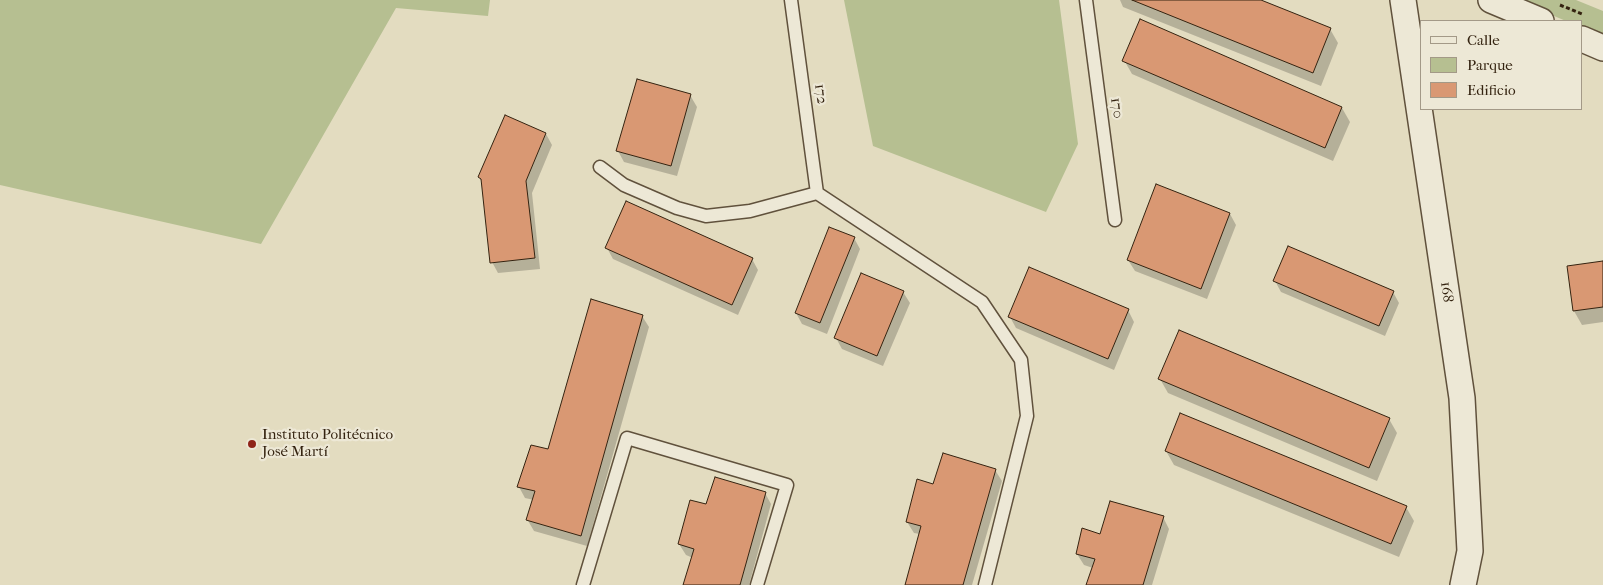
<!DOCTYPE html>
<meta charset="utf-8">
<style>
body{margin:0}
#map{position:relative;width:1603px;height:585px;overflow:hidden;background:#e3dcc0;font-family:"IM FELL French Canon",serif}
canvas{display:block}
.legend{position:absolute;left:1420px;top:20px;width:162px;height:90px;box-sizing:border-box;background:#ede8d6;border:1px solid #a39987;margin:0;padding:6px 9px;list-style:none;font-size:15px;color:#342310}
.legend li{display:flex;align-items:center;gap:10px;height:25px}
.legend b{width:25px;border:1px solid #a39987}
</style>
<div id="map">
<canvas width="1603" height="585"></canvas>
<ul class="legend">
<li><b style="height:6px;background:#ede8d6"></b>Calle</li>
<li><b style="height:14px;background:#b6bf91"></b>Parque</li>
<li><b style="height:14px;background:#d99873"></b>Edificio</li>
</ul>
</div>
<script>
const ctx = document.querySelector('canvas').getContext('2d');
ctx.lineJoin = 'round';
function fillPath(path, color) { ctx.fillStyle = color; ctx.fill(path, 'evenodd'); }
const shape = rows => new Path2D(rows.map(r => 'M' + r).join(''));
function stroke(path, color, width, dash) { ctx.strokeStyle = color; ctx.lineWidth = width; ctx.lineCap = dash ? 'butt' : 'round'; ctx.setLineDash(dash || []); ctx.stroke(path); }
function write(font, color, halo, rows, align = 'center') {
  ctx.font = font + ' "IM FELL French Canon",serif'; ctx.lineWidth = 4.5; ctx.setLineDash([]); ctx.textBaseline = 'middle'; ctx.strokeStyle = halo; ctx.fillStyle = color; for (const [text, x, y, turn = 0] of rows) {
    ctx.save(); ctx.translate(x, y); ctx.rotate((+turn || 0) * Math.PI / 180); ctx.textAlign = isNaN(turn) ? turn : align; if (halo) ctx.strokeText(text, 0, 0); ctx.fillText(text, 0, 0); ctx.restore();
  }
}
const green = shape([
 [0,0,490,0,488,16,396,8,261,244,0,185],
 [844,0,1059,0,1078,144,1046,212,873,146],
 [1516,0,1576,0,1603,11,1603,37,1582,28,1582,21,1566,21]
]);
const shadow = shape([
 [1120,0,1257,0,1330,29,1338,43,1321,86,1123,7],
 [1124,60,1342,108,1350,122,1333,161,1132,74],
 [690,95,697,107,677,176,624,162,618,151],
 [505,117,546,134,552,145,532,193,540,269,498,273,492,262,483,184,479,177],
 [1230,214,1236,225,1207,299,1135,271,1128,260],
 [854,238,860,249,827,334,802,324,796,313],
 [607,248,752,259,758,270,738,315,613,259],
 [1603,262,1603,322,1582,325,1574,311,1568,267],
 [1275,281,1393,292,1399,303,1385,336,1281,292],
 [903,292,910,303,883,366,842,349,836,338],
 [1128,310,1134,322,1114,370,1016,328,1010,317],
 [642,316,649,327,587,546,534,531,527,519,534,500,525,498,519,487,549,451],
 [1160,379,1389,419,1397,433,1377,481,1168,393],
 [1166,451,1406,507,1414,521,1399,557,1174,465],
 [995,470,1002,481,972,585,906,585,920,534,914,533,907,522,934,486],
 [765,493,771,504,749,585,685,585,693,558,686,555,679,544,707,506],
 [1163,517,1169,529,1152,585,1088,585,1093,568,1084,565,1077,554,1101,535]
]);
const building = shape([
 [1132,0,1261,0,1331,28,1313,73,1132,0],
 [1140,19,1342,107,1325,148,1122,61,1140,19],
 [637,79,691,94,671,166,616,151,637,79],
 [505,115,546,133,526,181,535,258,490,263,481,179,478,177,505,115],
 [1156,184,1230,213,1201,289,1127,260,1156,184],
 [626,201,753,258,732,305,605,248,626,201],
 [829,227,855,237,820,323,795,313,829,227],
 [1288,246,1394,291,1379,326,1273,281,1288,246],
 [1603,261,1603,307,1573,311,1567,266,1603,261],
 [1029,267,1129,309,1108,359,1008,317,1029,267],
 [861,273,904,291,877,356,834,338,861,273],
 [591,299,643,315,581,536,526,520,535,491,517,487,531,445,548,449,591,299],
 [1179,330,1390,418,1369,468,1158,379,1179,330],
 [1180,413,1407,506,1391,544,1165,451,1180,413],
 [943,453,996,469,963,585,905,585,921,526,906,522,917,479,933,484,943,453],
 [715,477,766,492,740,585,683,585,694,549,678,544,690,500,706,504,715,477],
 [1110,501,1164,516,1143,585,1086,585,1095,559,1076,554,1082,528,1100,534,1110,501]
]);
const path = shape([
 [1560,5,1582,14]
]);
const service = shape([
 [791,0,817,193],
 [1086,0,1115,220],
 [600,167,624,185,677,208,706,216,750,211,817,193,982,302,1021,360,1027,416,985,585],
 [583,585,627,438,787,485,757,585]
]);
const minor = shape([
 [1403,0,1462,398,1470,551,1463,585],
 [1491,0,1541,21],
 [1582,39,1603,48]
]);
const markers = [
 [252,444,5,"#8f2418"]
];
const streetNames = [
 ["172",820,94,82],
 ["170",1116,108,82],
 ["168",1446,292,82]
];
const poiNames = [
 ["Instituto Politécnico",262,435],
 ["José Martí",262,452]
];
fillPath(green, '#b6bf91');
fillPath(shadow, '#0003');
fillPath(building, '#d99873');
stroke(building, '#342310', 1);
stroke(service, '#60513c', 15);
stroke(minor, '#60513c', 28);
stroke(path, '#342310', 3, [4, 2.5]);
stroke(service, '#ede8d6', 12);
stroke(minor, '#ede8d6', 25);
for (const [x, y, r, color] of markers) { const dot = new Path2D(); dot.arc(x, y, r, 0, 2 * Math.PI); ctx.fillStyle = color; ctx.fill(dot); stroke(dot, '#ede8d6', 2); }
write('15px', '#342310', '#ede8d6', streetNames);
write('15px', '#342310', '#ede8d6', poiNames, 'left');
</script>
